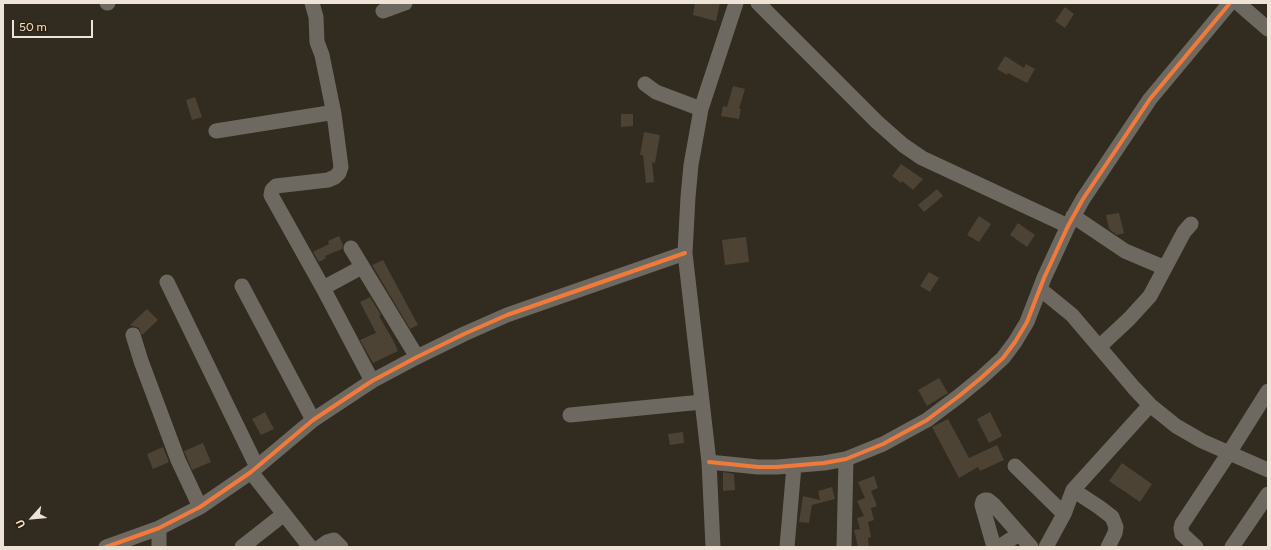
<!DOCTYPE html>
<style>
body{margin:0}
#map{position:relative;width:1271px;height:550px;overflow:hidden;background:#322b1f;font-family:Figtree,sans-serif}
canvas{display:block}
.frame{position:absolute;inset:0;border:4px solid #ede4d7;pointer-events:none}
.north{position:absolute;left:12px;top:498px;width:40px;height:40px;-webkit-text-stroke:3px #30220d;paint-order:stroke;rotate:243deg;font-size:11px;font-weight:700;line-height:16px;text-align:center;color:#ede4d7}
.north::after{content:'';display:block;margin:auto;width:14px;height:18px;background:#ede4d7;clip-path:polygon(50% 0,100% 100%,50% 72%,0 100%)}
.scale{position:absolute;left:12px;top:20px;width:81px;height:18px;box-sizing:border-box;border:2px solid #ede4d7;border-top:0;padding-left:5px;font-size:12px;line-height:14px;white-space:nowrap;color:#ede4d7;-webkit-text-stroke:3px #30220d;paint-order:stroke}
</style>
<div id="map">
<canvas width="1271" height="550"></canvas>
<div class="frame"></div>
<div class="north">U</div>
<div class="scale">50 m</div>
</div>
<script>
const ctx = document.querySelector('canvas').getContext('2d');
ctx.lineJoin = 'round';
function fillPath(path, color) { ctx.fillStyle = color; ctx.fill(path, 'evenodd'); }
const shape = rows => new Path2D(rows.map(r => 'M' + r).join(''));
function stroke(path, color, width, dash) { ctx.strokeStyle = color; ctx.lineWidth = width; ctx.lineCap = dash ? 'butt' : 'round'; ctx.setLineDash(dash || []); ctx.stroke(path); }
const building = shape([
 [695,3,720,3,716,21,693,15],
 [1065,7,1074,14,1065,28,1055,21],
 [1005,56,1024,68,1026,64,1035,69,1027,83,1008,73,1007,75,997,69],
 [733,86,745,89,739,109,741,109,739,119,721,116,723,106,727,107],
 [195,97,202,117,192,120,186,100],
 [621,114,633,114,633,126,621,127],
 [644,132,660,135,655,163,652,162,654,182,646,183,643,155,640,155],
 [901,164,923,179,913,190,902,181,901,183,892,176],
 [937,189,943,196,924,212,918,205],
 [1119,213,1124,233,1117,235,1109,229,1106,215],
 [979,216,991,224,979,242,967,235],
 [1018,223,1035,235,1027,247,1010,235],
 [339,236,343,245,342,249,325,256,326,258,319,262,313,252,329,244,328,241],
 [746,237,749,262,725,265,722,240],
 [383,260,418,325,410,329,372,265],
 [929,272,939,278,930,292,920,286],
 [370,297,381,315,379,316,393,340,398,351,373,363,360,340,376,333,360,302],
 [147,309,158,320,142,335,139,328,130,325],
 [939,378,948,393,927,406,918,390],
 [265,412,274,429,261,435,252,419],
 [990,412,1002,436,989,443,977,419],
 [948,419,969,458,997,445,1004,460,980,471,978,467,959,478,932,427],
 [683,432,684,443,670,445,668,434],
 [203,443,211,462,192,470,184,451],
 [163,447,169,462,153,469,147,454],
 [1122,463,1152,484,1140,502,1109,481],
 [723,472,734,474,735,490,723,491],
 [874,476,878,488,871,491,877,506,871,508,874,520,868,522,871,537,868,538,869,547,858,547,854,530,860,529,857,518,864,516,857,501,865,498,858,482],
 [832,487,835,499,812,505,809,523,799,522,803,496,820,500,818,491]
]);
const minor = shape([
 [107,3,108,3],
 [312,3,316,17,317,42,322,55,334,114,341,167,339,173,335,177,328,180,276,186,272,190,271,195,323,288,372,381],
 [758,3,877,122,903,145,922,158,1068,226],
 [1238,3,1268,29],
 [383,11,405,3],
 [645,84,656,92,701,109],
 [216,131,329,113,334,114],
 [1073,216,1125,251,1165,268],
 [351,248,417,357],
 [167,282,257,467],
 [242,286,313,420],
 [323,288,362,267],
 [1040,289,1072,315,1134,388,1150,405,1176,426,1202,441,1268,470],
 [133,335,141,361,178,460,200,507],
 [1099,347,1129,319,1150,296,1184,232,1191,224],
 [570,415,702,402],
 [709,462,758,467,777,467,824,463,846,459,883,444,927,420,959,396,981,378,1003,358,1015,342,1027,322,1044,278,1068,226,1083,199,1150,99,1230,3],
 [1015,466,1064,514],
 [251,472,310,547],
 [1073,490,1099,507,1112,517,1116,527,1115,533,1108,547],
 [106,547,159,528,200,507,251,472,313,420,372,381,417,357,464,334,507,315,685,253],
 [159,547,159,528],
 [242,547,284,514],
 [320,547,327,542,334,540,341,547],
 [713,547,709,462,685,253,688,197,691,165,701,109,736,3],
 [787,547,794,466],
 [844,547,846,459],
 [994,547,982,505,983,501,985,500,988,500,993,504,1031,547],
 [999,547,1019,534],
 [1046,547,1064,514,1073,490,1150,405],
 [1196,547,1182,534,1181,528,1182,524,1229,453,1268,391],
 [1232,547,1268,494]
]);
const cycleway = shape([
 [709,462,758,467,777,467,824,463,846,459,883,444,927,420,959,396,981,378,1003,358,1015,342,1027,322,1044,278,1068,226,1083,199,1150,99,1230,3],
 [106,547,159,528,200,507,251,472,313,420,372,381,417,357,464,334,507,315,685,253]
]);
fillPath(building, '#4c4335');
stroke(minor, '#6e6960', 15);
stroke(cycleway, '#f17a3a', 4);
</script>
